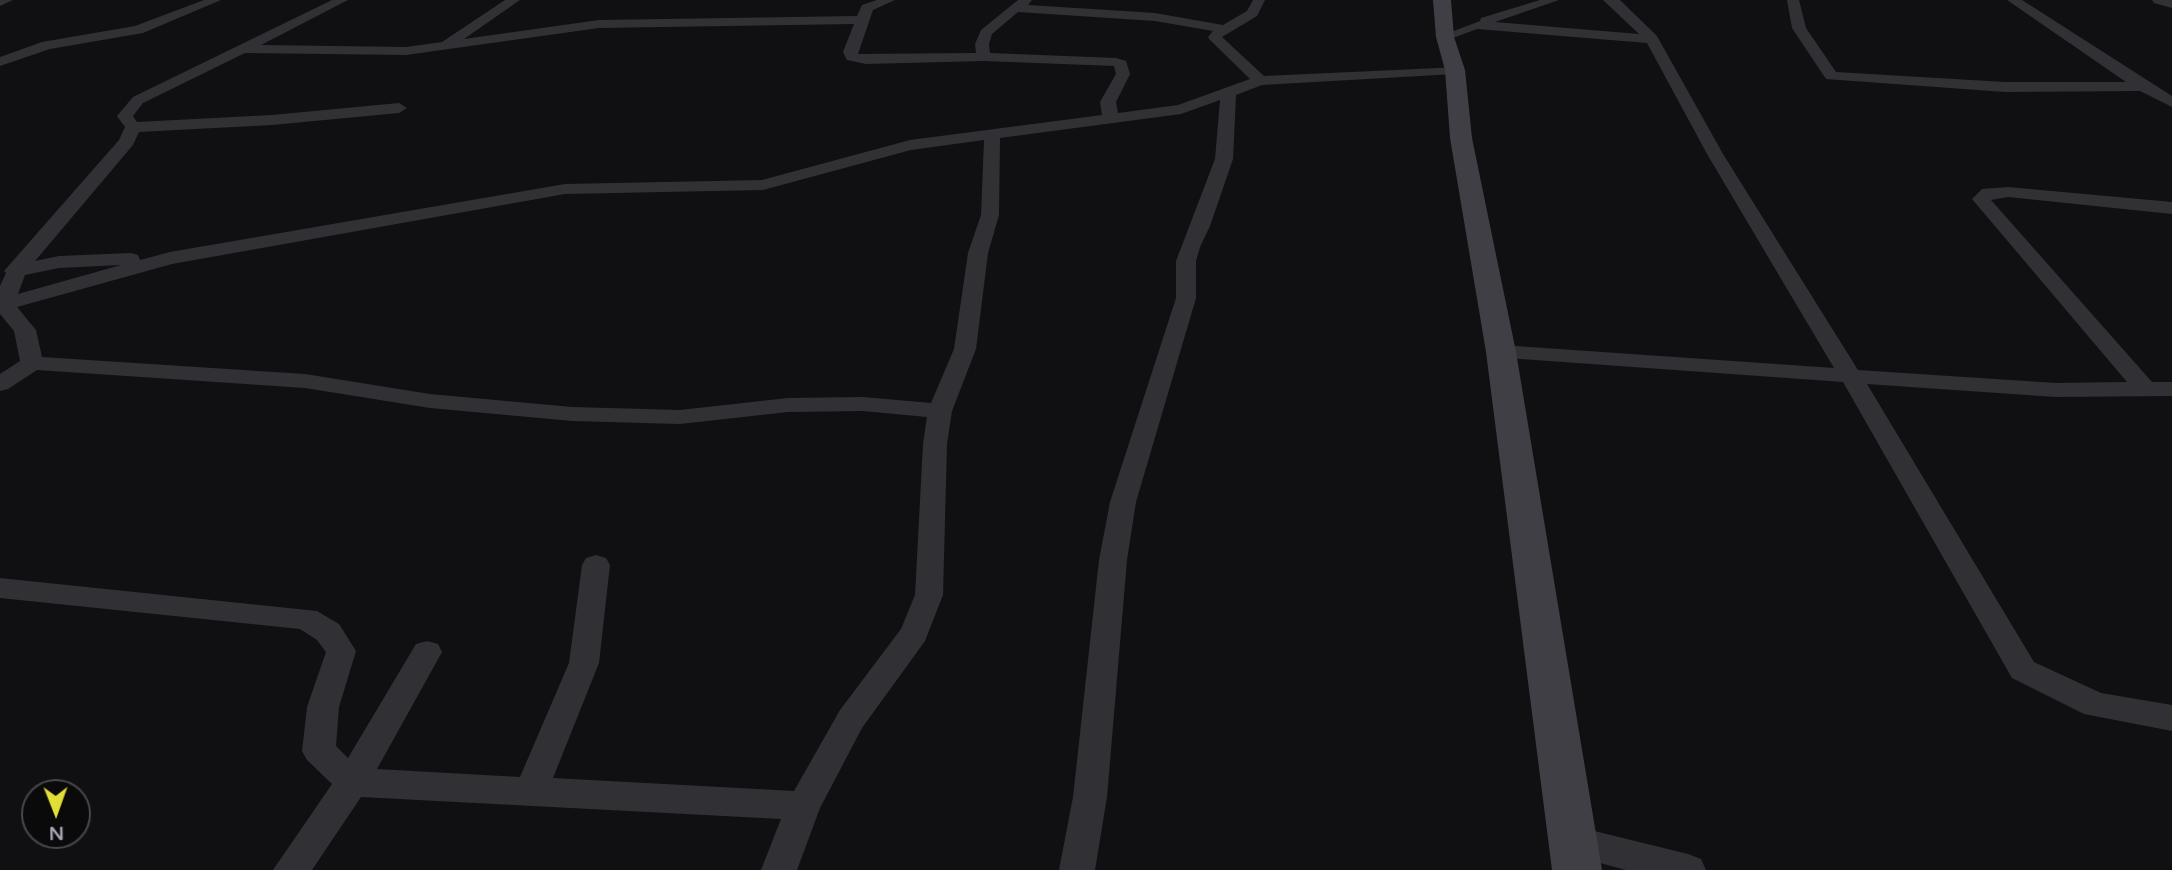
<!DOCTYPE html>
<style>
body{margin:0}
#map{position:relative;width:2172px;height:870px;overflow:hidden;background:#100f11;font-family:"Varela Round",sans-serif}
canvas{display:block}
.north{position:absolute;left:21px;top:779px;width:70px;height:70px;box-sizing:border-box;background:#0b0a0b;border:2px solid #47474d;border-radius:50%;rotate:179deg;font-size:19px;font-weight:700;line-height:28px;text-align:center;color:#a2a2b0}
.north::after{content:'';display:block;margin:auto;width:24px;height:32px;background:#e1de37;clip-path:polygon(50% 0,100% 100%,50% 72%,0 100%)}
</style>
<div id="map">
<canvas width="2172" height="870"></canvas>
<div class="north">N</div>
</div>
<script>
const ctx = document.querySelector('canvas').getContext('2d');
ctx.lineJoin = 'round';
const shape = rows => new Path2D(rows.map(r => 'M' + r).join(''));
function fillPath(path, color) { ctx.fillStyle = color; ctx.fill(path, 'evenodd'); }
const street = shape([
 [0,0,13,0,0,6,0,0],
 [204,0,221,0,143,33,50,49,0,66,0,57,42,42,135,26,204,0],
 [332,0,348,0,261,45,406,47,442,42,505,0,520,0,464,39,599,20,857,16,862,5,877,0,895,0,873,10,858,54,976,53,975,44,981,30,1018,0,1032,0,1028,5,1155,13,1223,25,1247,11,1253,0,1265,0,1257,16,1222,37,1264,76,1460,67,1462,70,1455,74,1262,85,1236,95,1233,159,1210,226,1200,247,1196,261,1196,298,1136,502,1127,560,1107,797,1095,870,1059,870,1073,797,1099,560,1110,502,1176,298,1176,261,1215,159,1220,100,1181,114,1000,138,999,215,988,253,976,349,952,411,947,444,943,595,925,641,862,728,820,808,797,870,761,870,781,819,361,797,312,870,273,870,332,784,307,760,302,751,307,707,326,652,317,640,300,629,0,598,0,578,317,611,339,624,356,651,339,707,336,746,348,758,416,644,427,641,438,644,442,652,377,769,520,777,569,663,582,565,586,558,596,555,606,558,610,565,599,663,553,778,794,791,840,710,901,629,915,595,923,444,927,417,863,411,788,412,680,424,572,421,430,408,305,388,37,370,8,389,0,391,0,374,20,361,14,331,0,314,0,286,6,273,4,271,119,140,125,127,117,116,133,97,332,0],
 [1018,12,1155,21,1213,31,1208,37,1210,40,1250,79,1178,105,1118,113,1116,102,1130,74,1126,61,1116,58,990,53,989,44,992,34,1018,12],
 [854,24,843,52,847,60,866,64,984,61,1114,66,1116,74,1100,102,1102,115,910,140,762,180,565,184,170,252,140,260,138,255,131,253,59,256,35,261,133,145,139,132,272,125,399,113,407,108,399,103,272,115,137,122,133,116,143,103,245,53,406,55,599,28,854,24],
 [984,140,981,215,968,253,954,349,931,403,863,397,788,398,680,410,572,407,430,394,305,374,42,357,36,330,17,307,172,264,565,194,763,190,911,150,984,140],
 [121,265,18,294,25,275,59,268,121,265],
 [1540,0,1559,0,1495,22,1639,34,1603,0,1620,0,1657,36,1723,154,1858,370,2056,383,2127,382,1972,199,1982,189,2008,187,2172,202,2172,214,2008,197,1991,200,2152,382,2172,382,2172,396,2056,397,1867,384,2034,662,2101,693,2172,705,2172,731,2084,714,2012,678,1843,382,1493,357,1490,352,1493,347,1501,345,1834,368,1707,154,1647,43,1477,29,1445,41,1438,37,1480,21,1481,18,1540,0],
 [1787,0,1799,0,1806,28,1836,72,2005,82,2126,82,2007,0,2022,0,2172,96,2172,107,2140,91,2005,92,1826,79,1792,28,1787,0],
 [2152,0,2172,0,2172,8,2154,3,2152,0],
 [1574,826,1688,854,1701,859,1706,870,1626,870,1574,856,1561,852,1556,841,1561,830,1574,826]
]);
const secondary = shape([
 [1433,0,1451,0,1454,37,1465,70,1472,138,1516,352,1602,870,1552,870,1486,352,1450,138,1445,70,1436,37,1433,0]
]);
fillPath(street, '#313135');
fillPath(secondary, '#3f3f45');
</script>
